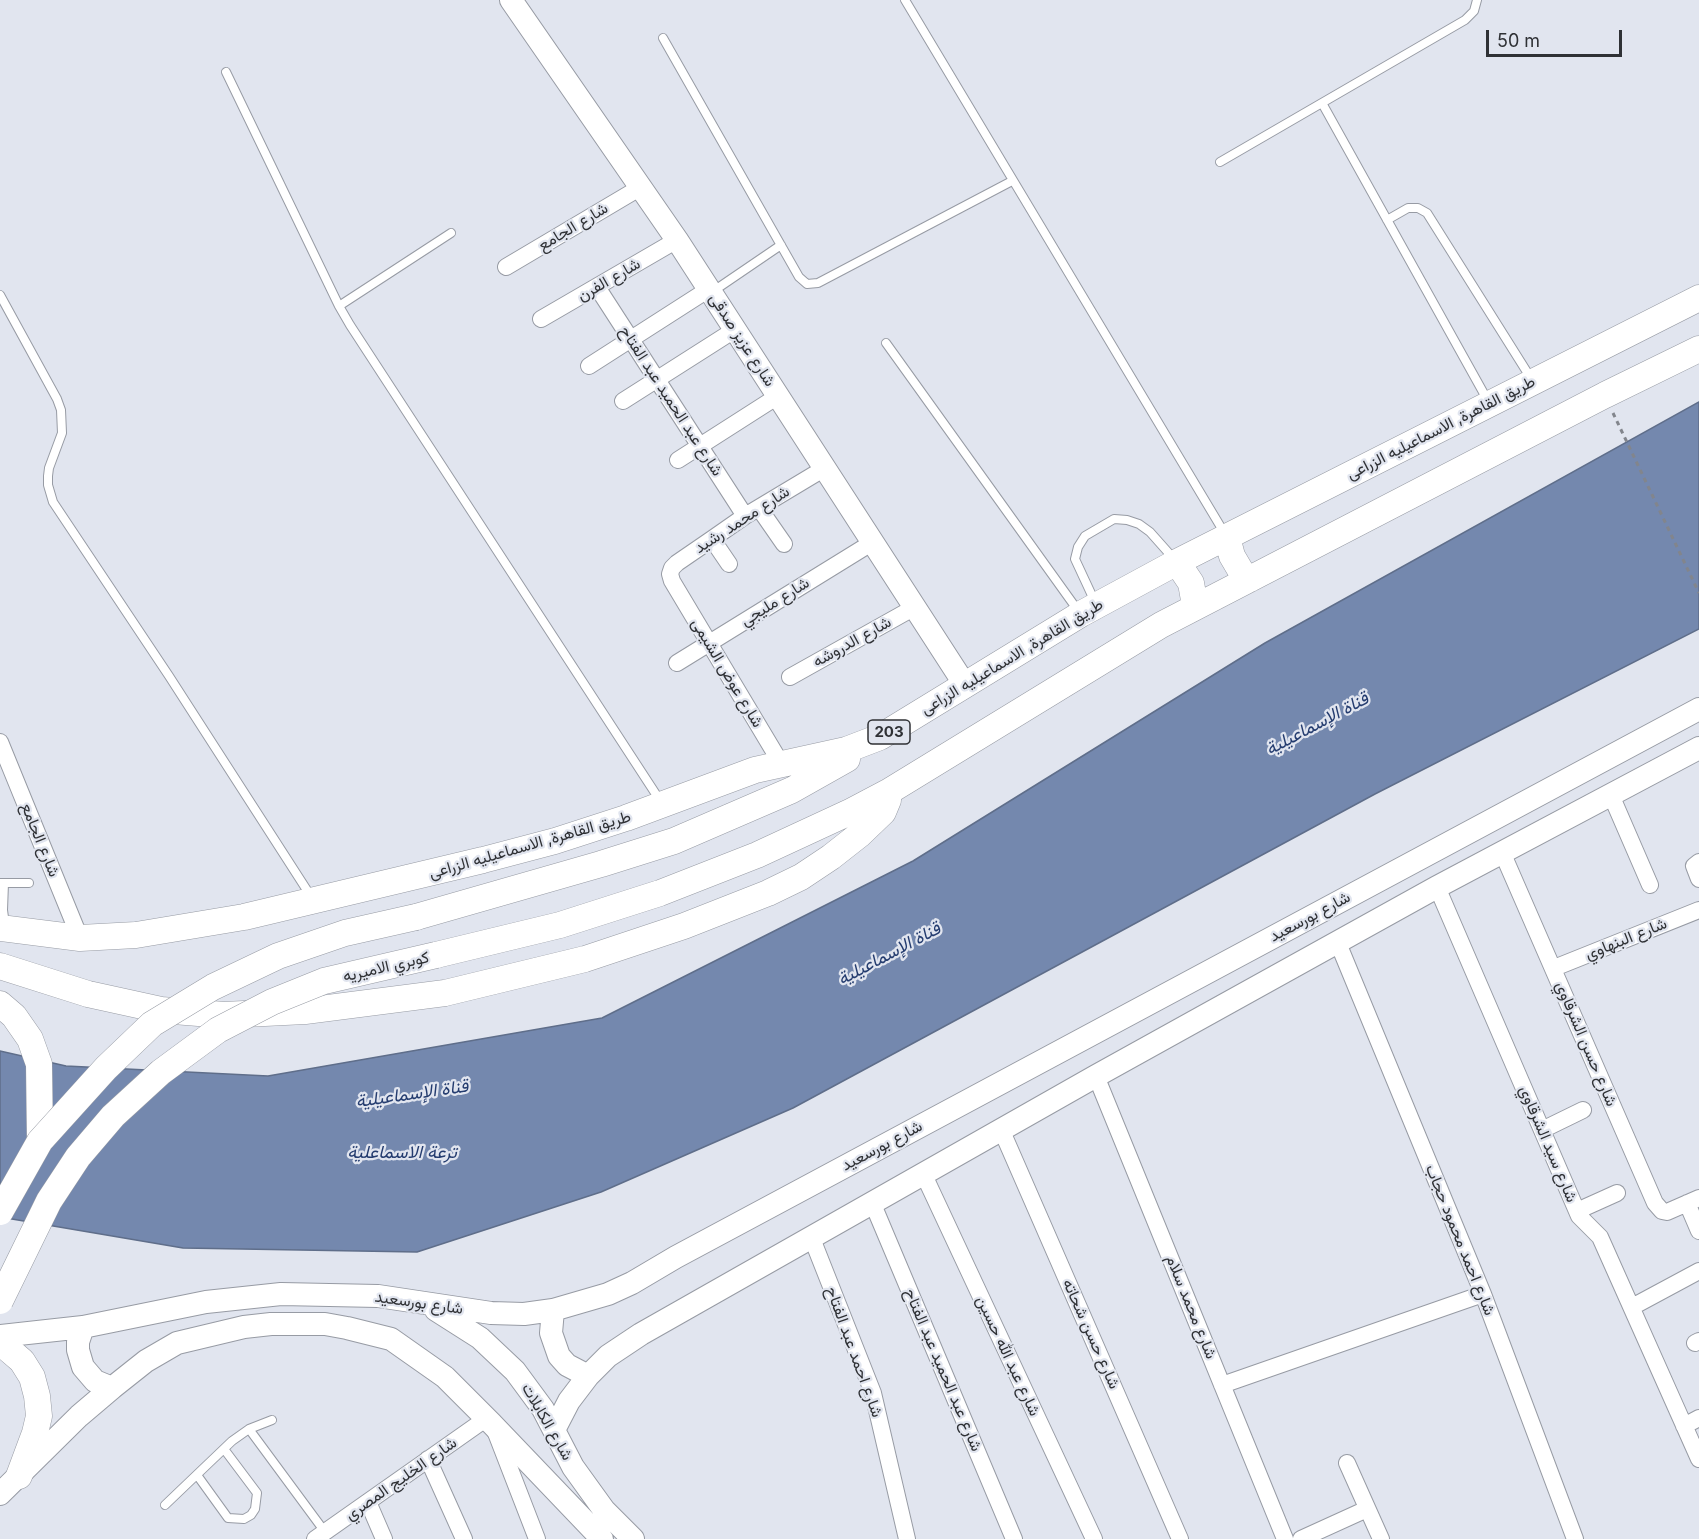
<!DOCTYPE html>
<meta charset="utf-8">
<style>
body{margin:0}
#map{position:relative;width:1699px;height:1539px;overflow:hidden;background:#e1e5ef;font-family:Inter,sans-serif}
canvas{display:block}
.scale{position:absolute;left:1486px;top:30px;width:136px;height:27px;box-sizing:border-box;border:3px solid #2f3135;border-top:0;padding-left:8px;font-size:18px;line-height:21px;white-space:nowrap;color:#2f3135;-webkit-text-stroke:4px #e1e5ef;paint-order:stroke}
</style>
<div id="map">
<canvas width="1699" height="1539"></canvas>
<div class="scale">50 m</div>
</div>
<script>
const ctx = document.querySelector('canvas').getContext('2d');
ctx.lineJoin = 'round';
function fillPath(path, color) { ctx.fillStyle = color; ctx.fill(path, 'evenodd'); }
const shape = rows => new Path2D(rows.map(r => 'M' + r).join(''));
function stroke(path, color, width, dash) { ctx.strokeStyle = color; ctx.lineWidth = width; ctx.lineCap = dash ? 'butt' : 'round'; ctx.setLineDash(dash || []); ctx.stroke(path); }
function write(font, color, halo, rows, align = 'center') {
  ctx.font = font + ' Inter,Vazirmatn,sans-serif'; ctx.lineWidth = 4.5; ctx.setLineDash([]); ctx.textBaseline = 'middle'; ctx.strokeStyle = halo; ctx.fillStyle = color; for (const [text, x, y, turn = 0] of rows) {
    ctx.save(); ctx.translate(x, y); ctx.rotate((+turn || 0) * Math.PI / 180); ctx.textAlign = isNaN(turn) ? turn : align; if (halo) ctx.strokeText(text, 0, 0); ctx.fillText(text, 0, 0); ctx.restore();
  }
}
const water = shape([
 [1699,402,1699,629,1375,794,793,1108,601,1192,417,1252,183,1248,0,1217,0,1051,66,1066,268,1076,602,1018,913,861,1265,643,1699,402]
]);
const path = shape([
 [1613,413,1699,593]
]);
const lane = shape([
 [905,0,1225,534],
 [663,38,799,277,807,284,818,283,1012,181],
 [226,72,339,306,350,325,661,802],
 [1322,103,1488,401],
 [1220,162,1465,20,1474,11,1477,0],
 [1387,220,1408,208,1418,208,1427,213,1532,380],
 [712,292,781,245],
 [0,295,57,399,61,410,62,433,49,468,48,476,48,485,53,502,169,676,312,898],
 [339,306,451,233],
 [886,343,1079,612],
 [1095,602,1075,559,1078,547,1085,536,1114,519,1127,520,1139,524,1150,532,1174,559],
 [0,883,29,883],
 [4,883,3,910,5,925],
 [249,1429,325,1532],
 [197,1475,228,1518,244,1519,251,1515,255,1509,257,1493,224,1449],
 [165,1505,232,1441,249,1429,272,1420]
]);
const street = shape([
 [506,267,641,187],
 [597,287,745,516],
 [541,319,677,240],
 [589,366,709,289],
 [623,401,736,329],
 [678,460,778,396],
 [759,508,784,544],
 [712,539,729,564],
 [677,663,873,542],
 [790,677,915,607],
 [0,742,80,938],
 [782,765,672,581,670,574,672,568,677,563,712,539,745,516,825,468],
 [1611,795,1650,885],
 [1502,852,1655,1203,1662,1211,1667,1212,1699,1198],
 [1699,862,1694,866,1699,879],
 [1437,887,1579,1216,1600,1237,1699,1459],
 [1338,943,1483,1294,1575,1539],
 [1554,968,1699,910],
 [1096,1076,1285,1539],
 [1001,1129,1180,1539],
 [1542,1130,1583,1110],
 [923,1173,1094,1539],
 [872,1202,1014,1539],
 [1687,1203,1699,1231],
 [1577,1211,1617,1193],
 [811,1236,873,1393,907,1539],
 [1632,1307,1699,1271],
 [1695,1343,1699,1341],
 [1222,1385,1483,1294],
 [1684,1426,1699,1418],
 [496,1433,537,1539],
 [428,1459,464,1539],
 [1347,1463,1381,1539],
 [368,1502,384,1539],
 [315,1539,487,1418],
 [1301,1539,1367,1509]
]);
const secondary = shape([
 [511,0,677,240,965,685],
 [436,1310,480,1338,515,1371,543,1409,573,1467,604,1510,633,1539],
 [553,1310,551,1333,559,1356,567,1365,588,1376],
 [83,1327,78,1342,78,1350,83,1367,95,1381,112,1388],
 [0,1336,83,1327,206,1302,281,1294,378,1296,491,1313,524,1314,553,1310,608,1294,632,1283,676,1257,1699,709],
 [554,1430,569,1401,588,1376,608,1356,641,1334,1096,1076,1437,887,1699,748],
 [0,1494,79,1416,112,1388,146,1361,177,1343,244,1327,271,1324,325,1324,347,1328,391,1339,445,1377,492,1424,602,1539]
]);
const primary = shape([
 [1227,537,1232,556,1242,573,1250,579],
 [1177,562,1191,583,1194,600,1193,608],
 [416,917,601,864,674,841,792,790,847,759],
 [0,928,80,938,136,935,244,917,483,860,555,841,626,818,755,770,846,750,880,737,1081,614,1177,562,1699,298],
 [436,955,560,925,660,893,757,855,852,811,888,792,1161,625,1605,395,1699,349],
 [0,966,88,994,161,1010,224,1015,305,1011,445,993,585,959,684,926,768,893,801,877,831,857,859,835,883,812,888,800,888,792],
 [0,1004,14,1016,30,1039,39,1064,40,1141],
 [0,1342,22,1361,32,1377,37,1396,39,1416,35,1433,19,1476]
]);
const primaryBridge = shape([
 [0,1212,40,1141,106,1068,152,1024,213,987,278,956,345,933,416,917],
 [0,1301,49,1201,78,1157,113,1116,161,1072,218,1030,272,1002,324,981,436,955]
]);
const shields = [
 [889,732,42]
];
const shieldNames = [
 ["203",889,732]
];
const streetNames = [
 ["شارع الجامع",573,227,-31],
 ["شارع الفرن",609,280,-30],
 ["شارع عزيز صدقى",742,340,57],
 ["شارع عبد الحميد عبد الفتاح",671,401,57],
 ["طريق القاهرة, الاسماعيليه الزراعى",1441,428,-27],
 ["شارع محمد رشيد",742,520,-33],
 ["شارع مليجي",775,602,-32],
 ["شارع الدروشه",852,642,-29],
 ["طريق القاهرة, الاسماعيليه الزراعى",1012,657,-31],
 ["شارع عوض الشيمى",727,673,59],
 ["شارع الجامع",40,840,68],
 ["طريق القاهرة, الاسماعيليه الزراعى",530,845,-16],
 ["شارع بورسعيد",1310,917,-28],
 ["شارع البنهاوي",1626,939,-22],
 ["كوبري الاميريه",386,967,-13],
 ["شارع حسن الشرقاوي",1586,1044,67],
 ["شارع سيد الشرقاوي",1548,1144,67],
 ["شارع بورسعيد",882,1146,-28],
 ["شارع احمد محمود حجاب",1460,1240,68],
 ["شارع بورسعيد",419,1303,8],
 ["شارع محمد سلام",1191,1307,68],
 ["شارع حسن شحاته",1091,1334,66],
 ["شارع احمد عبد الفتاح",854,1352,70],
 ["شارع عبد الله حسين",1008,1356,65],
 ["شارع عبد الحميد عبد الفتاح",943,1370,67],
 ["شارع الكابلات",547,1422,60],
 ["شارع الخليج المصري",401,1479,-35]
];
const waterNames = [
 ["قناة الإسماعيلية",1317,724,-28],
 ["قناة الإسماعيلية",889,954,-28],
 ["قناة الإسماعيلية",412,1094,-8],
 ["ترعة الاسماعلية",402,1153]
];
fillPath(water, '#7488ae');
stroke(water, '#5f6e8a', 1.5);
stroke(lane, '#979ba4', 10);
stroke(street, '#979ba4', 18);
stroke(secondary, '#979ba4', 24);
stroke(primary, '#979ba4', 27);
stroke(path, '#82858c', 3, [4.5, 4.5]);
stroke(lane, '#fff', 8);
stroke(street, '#fff', 16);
stroke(secondary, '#fff', 22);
stroke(primary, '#fff', 26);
stroke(primaryBridge, '#979ba4', 27, []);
stroke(primaryBridge, '#fff', 26);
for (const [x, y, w] of shields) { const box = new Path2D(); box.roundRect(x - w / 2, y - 12, w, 24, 4.5); ctx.fillStyle = '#e1e5ef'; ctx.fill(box); stroke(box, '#2f3135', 1.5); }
write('bold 15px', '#2f3135', null, shieldNames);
write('16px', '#2f3135', '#e1e5ef', streetNames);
write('italic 18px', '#243c6f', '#e1e5ef', waterNames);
</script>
